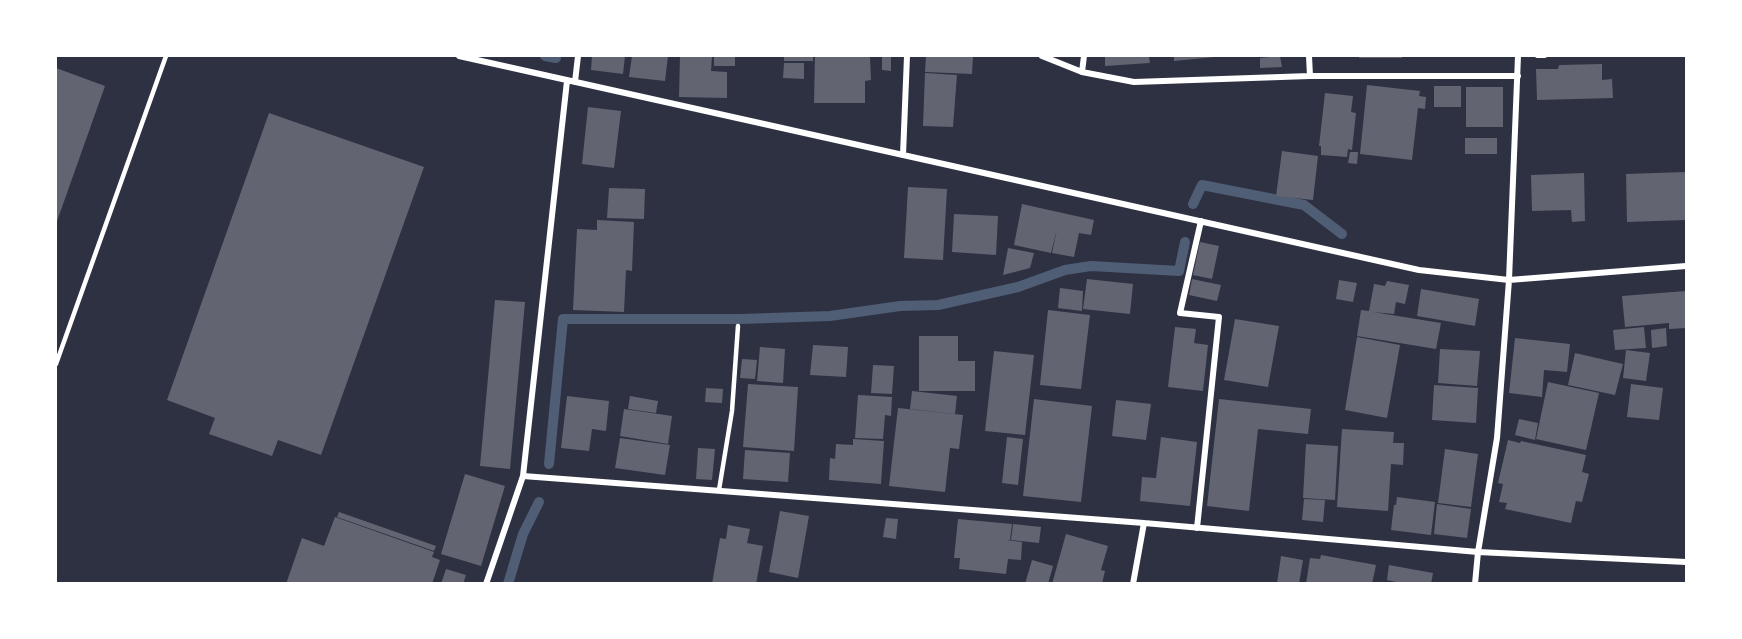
<!DOCTYPE html>
<style>
body{margin:0}
#map{position:relative;width:1742px;height:639px;overflow:hidden;background:#2d3142;font-family:"Source Sans 3",sans-serif}
canvas{display:block}
.frame{position:absolute;inset:0;border:57px solid #fff;pointer-events:none}
</style>
<div id="map">
<canvas width="1742" height="639"></canvas>
<div class="frame"></div>
</div>
<script>
const ctx = document.querySelector('canvas').getContext('2d');
ctx.lineJoin = 'round';
const shape = rows => new Path2D(rows.map(r => 'M' + r).join(''));
function stroke(path, color, width, dash) { ctx.strokeStyle = color; ctx.lineWidth = width; ctx.lineCap = dash ? 'butt' : 'round'; ctx.setLineDash(dash || []); ctx.stroke(path); }
function fillPath(path, color) { ctx.fillStyle = color; ctx.fill(path, 'evenodd'); }
const stream = shape([
 [545,56,556,58],
 [1193,204,1202,185,1304,205,1342,234],
 [549,464,563,319,740,319,830,316,900,306,938,305,1018,287,1065,270,1091,266,1179,271,1185,242],
 [508,584,523,534,539,502]
]);
const building = shape([
 [592,56,625,56,623,74,591,70],
 [632,56,668,56,665,81,629,77],
 [680,56,712,56,711,71,727,72,727,98,679,97],
 [714,56,735,56,735,66,714,66],
 [784,56,813,56,813,61,784,61],
 [815,56,870,56,871,80,865,81,865,103,814,103],
 [926,56,973,56,972,74,925,72],
 [1105,56,1149,56,1150,63,1105,66],
 [1174,56,1215,56,1215,57,1174,61],
 [1280,56,1282,67,1260,68,1260,58],
 [1359,56,1402,56,1402,58,1359,58],
 [882,57,891,57,891,71,882,70],
 [784,63,804,63,804,79,783,78],
 [1602,64,1602,80,1612,79,1613,98,1537,100,1536,69,1558,69,1559,65],
 [56,68,105,86,56,224],
 [925,73,957,75,953,127,923,126],
 [1367,85,1420,91,1419,96,1426,97,1425,109,1418,108,1412,160,1360,154],
 [1434,86,1461,86,1461,107,1434,107],
 [1466,87,1503,87,1503,127,1466,127],
 [1325,93,1353,96,1351,112,1356,113,1352,150,1348,149,1347,157,1321,155,1321,146,1319,146],
 [588,107,621,111,614,168,582,164],
 [269,113,424,167,321,455,278,440,272,456,209,434,215,418,167,400],
 [1465,138,1497,138,1497,154,1465,154],
 [1282,151,1318,156,1313,200,1276,196],
 [1350,152,1358,152,1357,164,1348,163],
 [1685,172,1686,220,1627,222,1626,174],
 [1584,173,1585,221,1572,222,1571,210,1532,211,1531,175],
 [908,187,947,189,943,260,904,258],
 [609,188,645,189,644,219,607,218],
 [1022,204,1094,220,1091,235,1079,233,1074,257,1052,253,1057,229,1051,253,1014,245],
 [954,214,998,216,996,255,952,252],
 [597,220,634,222,632,271,626,270,624,312,573,310,577,229,597,230],
 [1200,242,1219,246,1212,279,1193,275],
 [1008,248,1034,253,1030,268,1003,275],
 [1087,279,1133,284,1130,314,1083,309],
 [1192,279,1221,285,1217,301,1189,295],
 [1339,280,1357,283,1353,302,1336,299],
 [1387,281,1409,285,1405,304,1396,302,1394,314,1373,312,1441,323,1436,349,1357,336,1361,310,1369,311,1374,284,1385,286],
 [1060,288,1083,291,1082,311,1058,308],
 [1421,289,1479,299,1475,326,1417,316],
 [1686,291,1686,328,1669,329,1669,323,1625,327,1622,296],
 [495,300,525,302,510,469,480,466],
 [1048,310,1090,315,1081,389,1040,385],
 [1235,319,1279,326,1268,387,1224,380],
 [1175,327,1196,329,1194,343,1208,345,1203,391,1168,387],
 [1644,327,1646,348,1615,350,1613,330],
 [1666,328,1667,346,1652,348,1651,330],
 [919,336,958,336,958,361,975,361,975,391,919,391],
 [1357,337,1400,345,1387,418,1345,410],
 [1515,338,1570,344,1567,372,1544,370,1542,397,1509,393],
 [813,345,848,347,846,377,810,375],
 [760,347,785,349,783,383,757,381],
 [1440,349,1480,351,1477,386,1438,383],
 [1626,350,1650,353,1646,381,1623,378],
 [994,351,1034,355,1025,435,985,431],
 [1575,353,1623,364,1615,395,1568,385],
 [742,359,757,360,755,379,740,378],
 [873,365,894,366,892,394,871,393],
 [1548,382,1599,393,1586,450,1536,439],
 [748,384,798,387,794,451,743,447],
 [1631,384,1663,388,1659,420,1627,417],
 [1434,385,1478,388,1476,423,1432,420],
 [706,388,723,389,722,403,705,402],
 [912,391,957,396,955,414,910,409],
 [858,395,892,397,891,416,885,415,883,439,855,438],
 [567,396,609,401,606,431,592,429,589,451,561,448],
 [630,396,658,401,656,413,628,409],
 [1034,399,1092,406,1081,502,1023,496],
 [1219,399,1311,409,1308,434,1258,429,1249,511,1207,506],
 [1116,400,1151,404,1146,440,1112,436],
 [898,408,963,415,959,449,950,448,945,492,889,486],
 [624,409,672,416,668,444,620,436],
 [1519,419,1538,423,1535,440,1515,435],
 [1342,429,1394,432,1393,443,1404,443,1403,465,1391,464,1388,511,1337,507],
 [1007,437,1023,439,1018,485,1002,483],
 [1161,437,1197,442,1190,506,1140,501,1142,477,1156,478],
 [620,438,670,445,665,475,615,468],
 [853,439,884,441,881,484,829,480,830,458,835,459,836,444,853,445],
 [1508,440,1520,443,1521,441,1586,455,1582,472,1589,474,1582,502,1576,501,1571,523,1505,509,1507,503,1499,502,1503,484,1498,483],
 [1306,444,1338,446,1335,500,1303,498],
 [698,448,715,449,712,480,696,479],
 [1445,449,1478,454,1471,507,1438,503],
 [745,450,790,453,788,482,743,479],
 [465,474,505,486,481,566,441,554],
 [1397,497,1435,502,1431,535,1391,530,1394,505,1396,505],
 [1304,499,1325,500,1323,522,1302,520],
 [1437,504,1471,509,1467,538,1434,534],
 [780,511,809,516,798,578,769,572],
 [339,512,436,546,434,551,337,517],
 [335,517,434,552,432,557,440,560,432,584,286,584,302,538,324,546],
 [886,518,898,519,896,539,883,537],
 [958,519,1012,524,1010,540,1006,540,1022,542,1021,560,1008,559,1006,574,959,569,960,558,954,558],
 [1013,524,1041,527,1039,543,1011,540],
 [728,525,750,529,747,543,763,546,756,584,712,584,720,538,726,539],
 [1066,534,1108,546,1101,570,1105,571,1102,584,1052,584],
 [1321,555,1376,565,1372,584,1306,584,1310,558,1320,559],
 [1281,556,1303,560,1299,584,1277,583],
 [1032,560,1053,566,1048,584,1025,584],
 [1389,565,1433,573,1431,584,1405,584,1387,580],
 [446,569,466,575,463,584,441,584]
]);
const path = shape([
 [1537,56,1545,56]
]);
const service = shape([
 [56,364,166,56],
 [719,490,732,411,738,326]
]);
const minor = shape([
 [459,56,1419,270,1509,280,1686,266],
 [1042,56,1082,72,1134,82,1310,76,1518,76],
 [1309,56,1310,76],
 [1082,72,1084,56],
 [575,82,578,56],
 [903,155,907,56],
 [523,476,1144,523,1478,552,1686,562],
 [1197,528,1219,317,1180,313,1201,221],
 [486,584,523,476,567,81],
 [1133,584,1144,523],
 [1475,584,1478,552,1497,438,1509,280,1518,56]
]);
stroke(stream, '#4f5d75', 10);
fillPath(building, '#626471');
stroke(path, '#fff', 4);
stroke(service, '#fff', 4.5);
stroke(minor, '#fff', 6);
</script>
